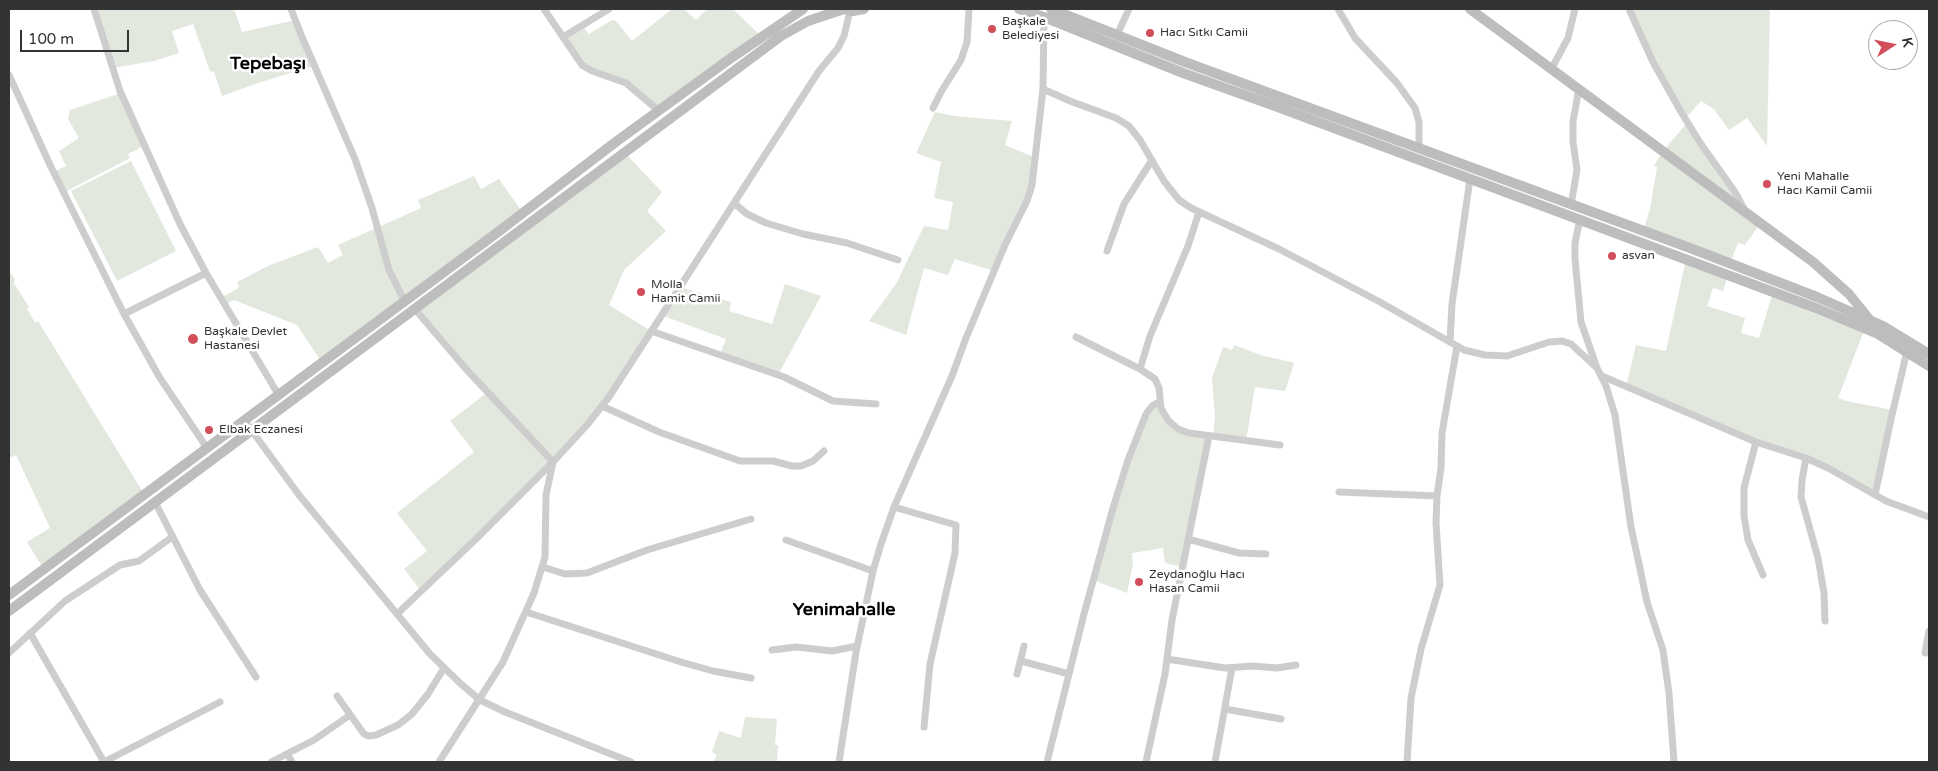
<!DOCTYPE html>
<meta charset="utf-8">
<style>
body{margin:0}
#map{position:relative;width:1938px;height:771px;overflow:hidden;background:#fff;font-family:"Varela Round",sans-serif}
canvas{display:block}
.frame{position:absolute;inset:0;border:10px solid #333;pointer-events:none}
.north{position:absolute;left:1868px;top:20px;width:50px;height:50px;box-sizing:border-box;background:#fff;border:1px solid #adadad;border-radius:50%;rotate:79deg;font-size:14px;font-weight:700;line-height:20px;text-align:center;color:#333}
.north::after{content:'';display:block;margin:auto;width:18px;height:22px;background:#d14e5a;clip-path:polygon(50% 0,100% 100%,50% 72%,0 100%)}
.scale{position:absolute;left:20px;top:30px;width:109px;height:22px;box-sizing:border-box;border:2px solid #333;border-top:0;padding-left:6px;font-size:15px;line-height:18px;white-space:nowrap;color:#333;-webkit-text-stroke:4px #fff;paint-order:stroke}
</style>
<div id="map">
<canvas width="1938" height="771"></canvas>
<div class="frame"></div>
<div class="north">K</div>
<div class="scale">100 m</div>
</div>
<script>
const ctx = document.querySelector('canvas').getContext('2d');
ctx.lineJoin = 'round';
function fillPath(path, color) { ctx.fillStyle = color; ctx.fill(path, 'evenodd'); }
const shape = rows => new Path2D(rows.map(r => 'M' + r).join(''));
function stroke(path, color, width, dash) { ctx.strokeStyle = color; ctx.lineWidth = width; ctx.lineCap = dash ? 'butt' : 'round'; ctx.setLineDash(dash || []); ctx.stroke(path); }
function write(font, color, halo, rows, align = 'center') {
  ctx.font = font + ' "Varela Round",sans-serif'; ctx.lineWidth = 5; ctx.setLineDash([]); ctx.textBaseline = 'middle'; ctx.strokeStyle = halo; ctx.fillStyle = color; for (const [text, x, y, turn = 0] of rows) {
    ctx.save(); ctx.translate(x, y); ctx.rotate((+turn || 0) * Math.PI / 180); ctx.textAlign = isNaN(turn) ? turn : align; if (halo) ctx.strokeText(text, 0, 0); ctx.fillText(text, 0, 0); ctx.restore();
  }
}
const green = shape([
 [94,9,234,9,242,32,295,20,314,66,261,82,222,96,214,72,210,71,193,24,172,31,179,53,154,61,112,68],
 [672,9,684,9,696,20,707,9,733,9,762,37,659,111,642,94,587,68,563,37,582,25,589,34,612,20,616,21,632,41],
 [1629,9,1770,9,1767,146,1747,118,1729,130,1714,109,1701,101,1685,119],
 [121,93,146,145,128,154,130,158,63,193,53,172,66,166,59,151,79,138,68,119,70,110],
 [935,112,954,116,1012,121,1005,145,1036,158,1032,185,994,271,955,259,948,275,924,268,906,335,869,321,896,284,924,226,948,230,953,202,934,198,941,162,916,153],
 [1687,123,1747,214,1760,224,1745,245,1738,243,1730,263,1643,231,1650,209,1657,167,1654,166,1663,151],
 [624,152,662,192,647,211,666,231,624,270,609,305,651,331,587,425,421,591,404,569,427,551,397,513,474,452,450,421,488,392,414,308],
 [131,161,176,251,117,281,71,191],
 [474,176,481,189,499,179,523,213,321,361,297,325,234,300,225,305,220,298,239,288,237,282,270,265,318,247,328,263,343,255,338,245,421,208,418,200],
 [1686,259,1728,275,1723,291,1713,288,1707,306,1745,318,1741,333,1759,338,1773,292,1865,328,1838,398,1846,401,1893,410,1875,495,1846,477,1626,387,1636,345,1666,351],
 [9,271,15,279,14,283,29,307,27,309,35,323,38,321,144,494,43,568,27,542,50,528,16,455,9,458],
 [785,284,821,296,778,375,720,355,726,339,661,315,680,287,731,302,729,311,772,324],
 [1234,345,1261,355,1294,363,1285,391,1255,387,1246,441,1213,437,1215,417,1212,378,1223,347,1232,350],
 [1159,402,1173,425,1209,436,1182,567,1165,563,1163,548,1132,553,1133,564,1127,593,1093,580,1146,414],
 [745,717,777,719,775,745,778,745,777,762,713,762,717,755,712,752,719,731,741,738]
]);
const street = shape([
 [94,9,120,91,180,224,206,273,278,394],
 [291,9,302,37,355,159,372,208,389,270,404,300],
 [544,9,582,65,592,71,626,83,659,111],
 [1338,9,1355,38,1397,83,1415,108,1419,122,1419,148],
 [1629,9,1653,62,1681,112,1701,144,1735,192,1744,209],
 [1117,35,1129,9],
 [563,37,609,9],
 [1552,68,1568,38,1575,9],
 [9,75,51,167,124,314,160,378,207,448],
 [1043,89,1070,101,1116,118,1129,126,1140,140,1164,181,1179,200,1191,208,1279,249,1380,302,1464,350,1485,355,1507,356,1549,342,1562,341,1571,344,1597,368],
 [933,108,941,92,961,60,967,42,969,9],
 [734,203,747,214,766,223,803,234,847,243,898,260],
 [1571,205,1577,170,1573,142,1573,122,1579,88],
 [1580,219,1575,243,1575,259,1581,322,1597,368,1606,386,1615,415,1631,527,1639,564,1647,602,1663,650,1665,665,1669,693,1674,762],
 [1107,251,1124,204,1152,160],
 [414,308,466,369,553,462,546,495,545,557,534,593,503,662,439,762],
 [124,314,206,273],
 [651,331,784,377,833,401,876,404],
 [1076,337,1140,369,1155,379,1159,388,1161,408,1168,420,1178,429,1189,433,1280,445],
 [1450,342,1452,304,1470,179],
 [1140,369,1150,336,1188,246,1199,212],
 [1602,376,1756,442,1806,458,1828,468,1886,501,1929,517],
 [602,406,659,432,740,461,773,461,792,466,801,466,813,461,824,451],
 [244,420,299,495,430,654,461,684,480,700,505,712,631,762],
 [1756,442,1744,488,1744,516,1748,540,1763,575],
 [1806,458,1802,480,1801,497,1818,558,1824,593,1825,621],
 [1339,492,1437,496],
 [1875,495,1891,419,1907,351],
 [155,502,200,590,256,677],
 [894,507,956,525,955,553,930,664,924,727],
 [1188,539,1239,553,1266,554],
 [786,540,873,571],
 [543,567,565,574,587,573,647,550,751,519],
 [526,612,681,662,713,671,751,678],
 [397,614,475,540,553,462,587,425,609,397,819,71,838,48,844,36,850,11],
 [30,633,104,762,220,702],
 [772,650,796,647,832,651,857,646],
 [9,653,65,601,120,565,139,561,172,537],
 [1925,653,1929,631],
 [1167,659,1225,668,1253,666,1277,668,1296,665],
 [1021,661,1069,674],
 [1017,674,1024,646],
 [337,696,364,734,369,736,376,735,398,725,412,714,428,694,444,668],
 [1225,709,1281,719],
 [288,755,292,762],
 [271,762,314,740,350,715],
 [839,762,856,652,873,571,881,544,894,507,952,376,966,338,1005,245,1027,201,1032,185,1043,89,1044,17],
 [1047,762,1084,614,1113,508,1128,460,1146,414,1152,406,1159,402],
 [1146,762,1165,674,1172,620,1209,436],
 [1215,762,1232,668],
 [1407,762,1411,698,1421,649,1440,585,1436,523,1437,496,1441,468,1442,433,1457,346]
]);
const secondary = shape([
 [844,9,853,11,864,9],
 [1019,9,1044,17,1183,73,1275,106,1816,308,1878,334,1929,366],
 [1051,9,1185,62,1690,248,1817,297,1883,326,1929,354],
 [1470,9,1813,262,1849,294,1869,319],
 [9,595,498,232,617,141,731,58,803,9],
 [9,611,781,36,808,21,844,9]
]);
const markers = [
 [992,29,5,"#d14e5a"],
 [1150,33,5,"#d14e5a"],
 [1767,184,5,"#d14e5a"],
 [1612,256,5,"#d14e5a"],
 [641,292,5,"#d14e5a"],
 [193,339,6,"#d14e5a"],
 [209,430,5,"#d14e5a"],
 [1139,582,5,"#d14e5a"]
];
const poiNames = [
 ["Başkale",1002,22],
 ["Belediyesi",1002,36],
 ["Hacı Sıtkı Camii",1160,33],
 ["Yeni Mahalle",1777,177],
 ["Hacı Kamil Camii",1777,191],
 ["asvan",1622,256],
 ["Molla",651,285],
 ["Hamit Camii",651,299],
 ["Başkale Devlet",204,332],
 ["Hastanesi",204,346],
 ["Elbak Eczanesi",219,430],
 ["Zeydanoğlu Hacı",1149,575],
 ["Hasan Camii",1149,589]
];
const districtNames = [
 ["Tepebaşı",268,64],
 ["Yenimahalle",844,610]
];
fillPath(green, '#e3e8de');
stroke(street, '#cdcdcd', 7);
stroke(secondary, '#bdbdbd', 10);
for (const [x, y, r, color] of markers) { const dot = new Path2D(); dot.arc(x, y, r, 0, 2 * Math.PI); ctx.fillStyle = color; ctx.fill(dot); stroke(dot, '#fff', 2); }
write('12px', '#333', '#fff', poiNames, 'left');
write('bold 18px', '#000', '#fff', districtNames);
</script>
